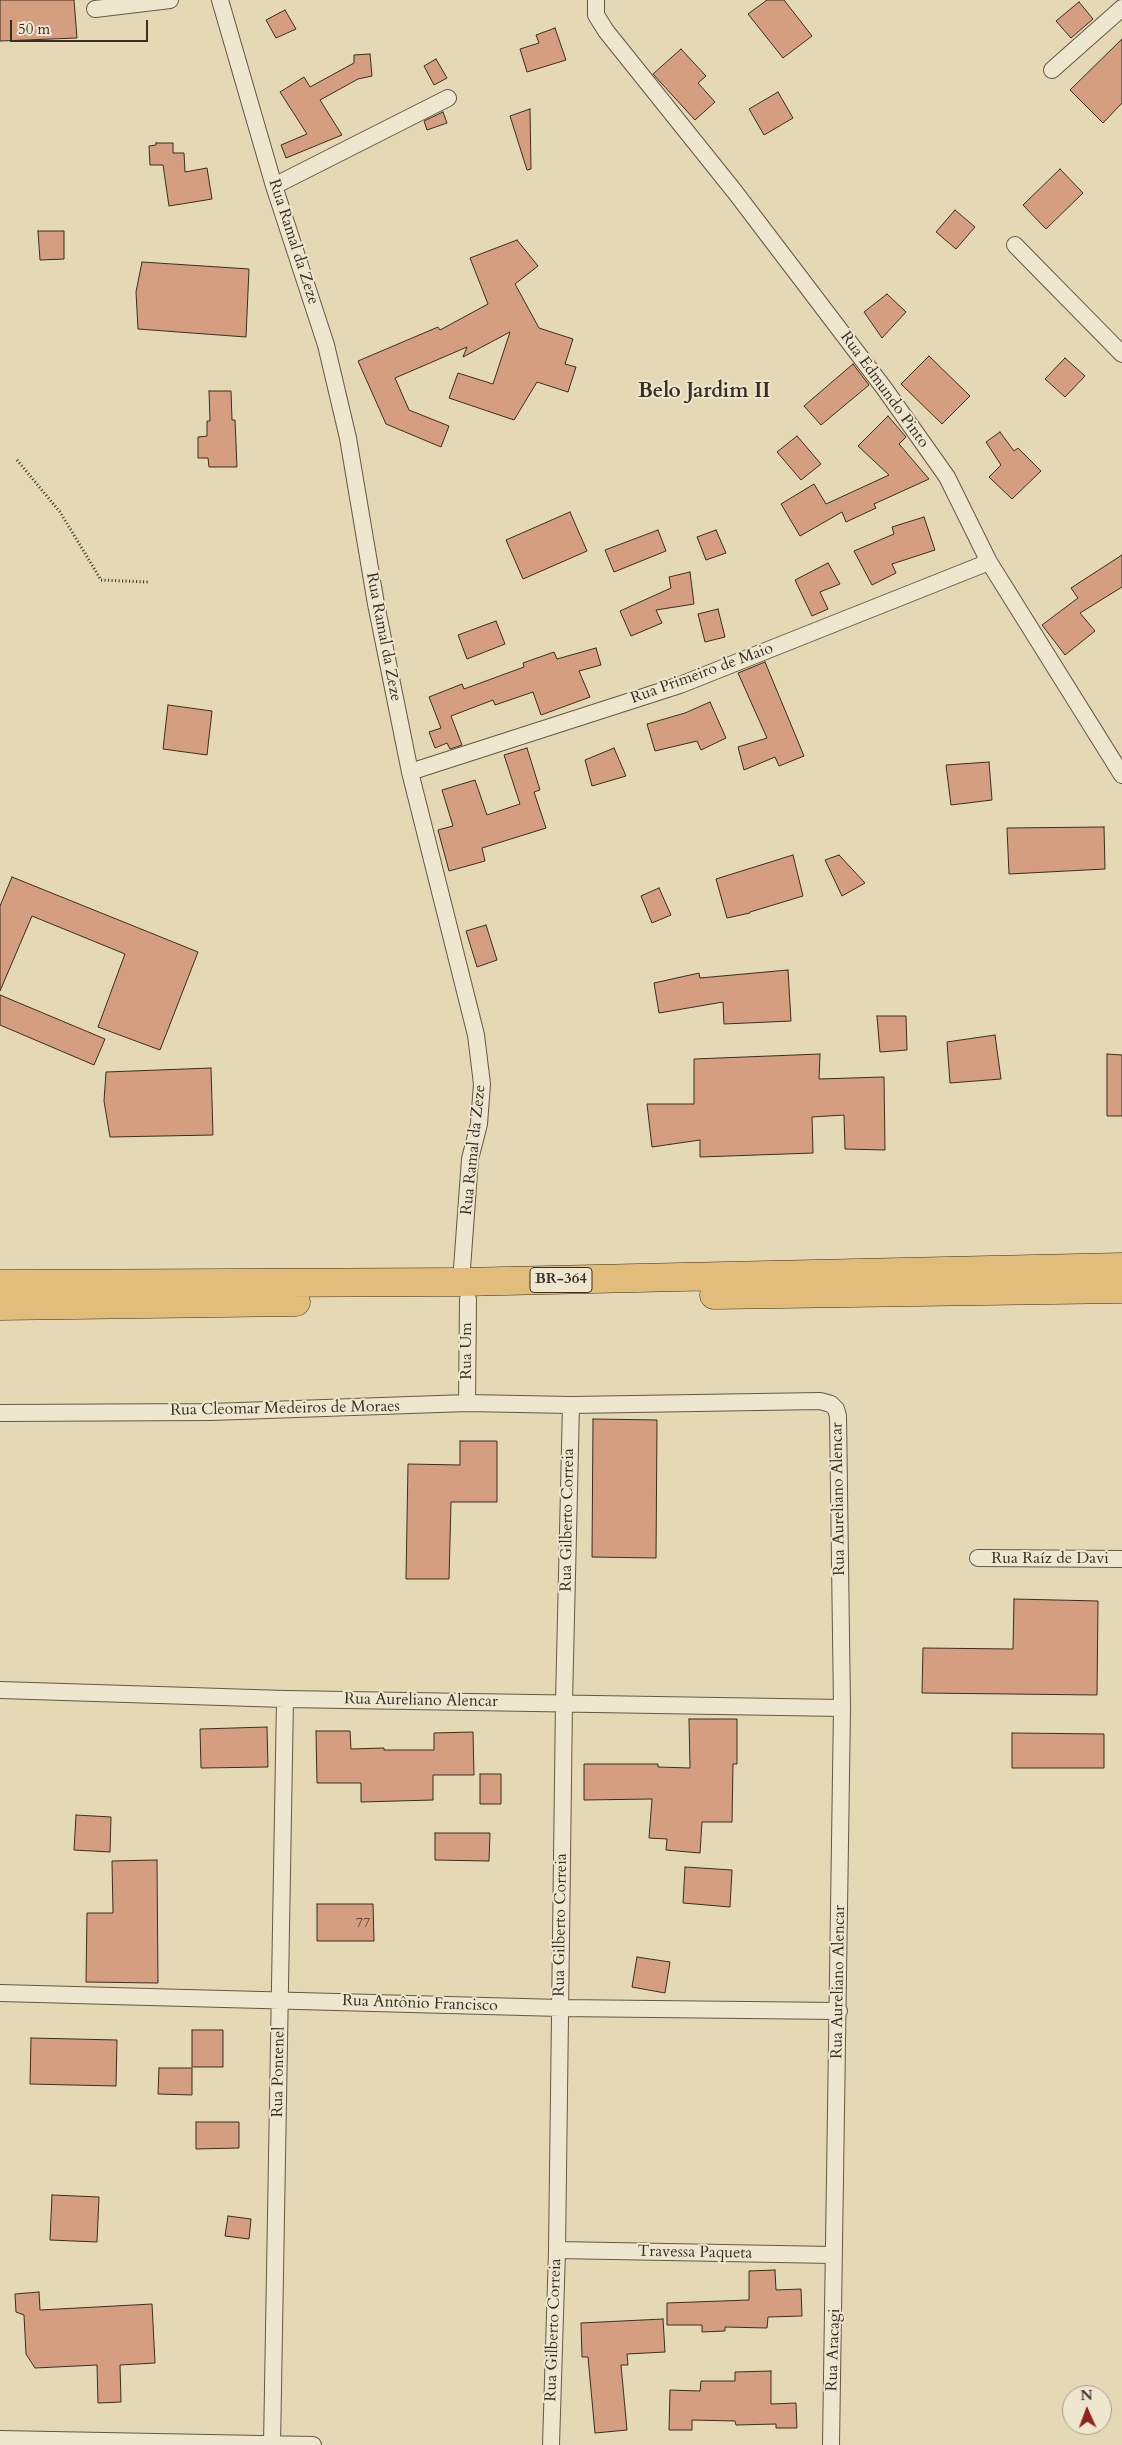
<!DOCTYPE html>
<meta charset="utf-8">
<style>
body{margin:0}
#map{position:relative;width:1122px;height:2445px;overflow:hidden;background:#e5d8b5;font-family:Cardo,serif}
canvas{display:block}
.north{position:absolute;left:1062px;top:2385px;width:50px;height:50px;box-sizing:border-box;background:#eee6cf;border:1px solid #a69c8a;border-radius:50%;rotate:358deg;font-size:14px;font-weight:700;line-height:20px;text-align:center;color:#392e22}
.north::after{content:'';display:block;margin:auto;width:18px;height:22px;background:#8f2418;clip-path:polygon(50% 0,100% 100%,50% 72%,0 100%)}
.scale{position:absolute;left:10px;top:20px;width:138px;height:22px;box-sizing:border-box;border:2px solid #392e22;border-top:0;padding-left:6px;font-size:15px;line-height:18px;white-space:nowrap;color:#392e22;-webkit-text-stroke:4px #eee6cf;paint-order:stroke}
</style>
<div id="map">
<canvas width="1122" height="2445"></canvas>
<div class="north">N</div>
<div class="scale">50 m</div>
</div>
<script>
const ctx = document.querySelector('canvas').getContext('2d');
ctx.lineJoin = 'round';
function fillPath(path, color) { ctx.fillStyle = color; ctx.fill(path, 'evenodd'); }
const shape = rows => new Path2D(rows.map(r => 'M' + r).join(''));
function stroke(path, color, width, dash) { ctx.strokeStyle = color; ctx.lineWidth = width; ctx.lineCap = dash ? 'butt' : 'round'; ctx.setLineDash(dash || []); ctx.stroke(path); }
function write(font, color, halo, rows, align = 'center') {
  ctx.font = font + ' Cardo,serif'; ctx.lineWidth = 4; ctx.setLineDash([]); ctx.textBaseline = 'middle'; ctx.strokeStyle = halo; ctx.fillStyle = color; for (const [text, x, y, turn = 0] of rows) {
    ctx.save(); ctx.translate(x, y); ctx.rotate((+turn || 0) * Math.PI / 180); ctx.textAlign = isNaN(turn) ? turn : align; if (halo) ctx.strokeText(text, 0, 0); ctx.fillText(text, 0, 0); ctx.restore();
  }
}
const building = shape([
 [0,0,74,0,77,38,0,41,0,0],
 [767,0,784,0,812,36,783,58,748,14,767,0],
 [1079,2,1093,19,1071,38,1056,21,1079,2],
 [285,10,296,29,276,38,266,20,285,10],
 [555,28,566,60,527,72,520,49,539,43,536,35,555,28],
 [1122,39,1122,103,1103,123,1070,90,1122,39],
 [681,49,706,76,698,83,715,102,695,120,653,74,681,49],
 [370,54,372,76,358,79,320,100,342,135,286,158,281,145,307,134,280,92,304,77,310,87,354,63,354,55,370,54],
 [436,59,447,78,434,85,424,66,436,59],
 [778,92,793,118,764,135,749,109,778,92],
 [530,109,531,169,527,170,510,116,530,109],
 [443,112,447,123,427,130,424,121,443,112],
 [156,143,173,143,173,153,184,153,185,172,207,168,212,199,169,206,163,165,150,165,149,146,156,145,156,143],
 [1060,169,1083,193,1046,229,1023,205,1060,169],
 [955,210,975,227,956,249,936,232,955,210],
 [38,231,64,231,64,259,40,260,38,231],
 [517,240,538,266,515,284,539,328,573,339,565,364,576,367,568,392,537,382,514,420,449,398,458,373,493,384,510,332,463,357,467,347,395,378,409,410,449,426,441,447,386,424,358,361,438,327,440,330,488,304,470,258,517,240],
 [142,262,249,269,246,337,138,329,136,292,142,262],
 [887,294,906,312,882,338,864,312,887,294],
 [929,356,970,396,942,424,901,384,929,356],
 [1065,358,1085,376,1065,397,1045,379,1065,358],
 [853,364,869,385,821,425,804,406,853,364],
 [209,391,231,391,232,420,235,420,237,467,209,467,208,458,198,458,198,437,207,436,207,421,210,421,209,391],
 [888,416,906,437,899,444,929,479,874,504,876,508,846,522,842,512,800,536,781,504,814,484,826,504,889,475,858,446,888,416],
 [1000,432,1014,451,1018,448,1041,471,1012,499,989,477,1001,465,986,442,1000,432],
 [797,436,821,464,801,480,777,452,797,436],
 [570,512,587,551,523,579,506,540,570,512],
 [924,517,935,550,892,564,896,573,872,585,854,551,894,534,892,527,924,517],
 [658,530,666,551,614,572,605,550,658,530],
 [716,530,726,553,706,560,697,537,716,530],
 [1122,555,1122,587,1080,613,1095,631,1065,655,1042,625,1078,598,1071,588,1122,555],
 [828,563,840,584,820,592,828,609,812,616,795,580,828,563],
 [690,572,694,604,656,610,662,623,631,636,620,611,671,588,669,577,690,572],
 [718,609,725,637,705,642,698,614,718,609],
 [496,621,505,644,467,659,458,635,496,621],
 [596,648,601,665,579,671,590,697,541,715,533,692,495,705,493,700,451,716,462,745,450,749,447,743,435,748,429,732,441,728,429,697,462,684,464,689,524,667,523,663,554,652,557,659,596,648],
 [765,662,804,756,779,766,775,757,744,770,738,747,767,738,738,673,765,662],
 [710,702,726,738,701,750,697,741,655,751,647,724,685,713,710,702],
 [168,705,212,711,207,755,163,749,168,705],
 [527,748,540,790,534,792,546,828,482,848,485,861,449,871,438,830,453,826,442,790,475,780,487,815,520,804,504,755,527,748],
 [614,748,626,776,592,786,585,760,614,748],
 [989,762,992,800,951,805,946,765,989,762],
 [1104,827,1105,869,1009,874,1007,828,1104,827],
 [793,855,803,896,750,912,750,913,727,918,716,879,793,855],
 [839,855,865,883,842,896,825,860,839,855],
 [12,877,198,952,160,1050,98,1027,125,954,32,916,0,991,0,906,12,877],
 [659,888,671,915,652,923,641,896,659,888],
 [486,925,497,960,477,967,466,931,486,925],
 [788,970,791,1021,724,1024,723,1002,659,1013,654,983,699,973,700,978,788,970],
 [0,995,105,1039,94,1065,0,1025,0,995],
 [877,1016,906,1016,907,1050,880,1052,877,1016],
 [995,1035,1001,1079,950,1083,947,1042,995,1035],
 [820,1054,819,1079,884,1077,885,1150,845,1149,844,1115,812,1117,813,1153,700,1157,700,1140,652,1147,647,1104,694,1104,694,1059,820,1054],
 [1107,1054,1122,1055,1122,1116,1107,1116,1107,1054],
 [211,1068,213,1135,110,1137,104,1101,106,1072,211,1068],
 [593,1419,657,1420,656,1558,592,1557,593,1419],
 [460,1441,497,1441,497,1502,451,1502,449,1579,406,1579,408,1464,460,1465,460,1441],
 [1014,1599,1098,1601,1097,1695,922,1693,923,1648,1013,1649,1014,1599],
 [689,1719,737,1719,737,1764,733,1764,732,1822,702,1822,700,1853,666,1850,667,1839,649,1838,652,1799,584,1800,584,1764,658,1764,658,1767,690,1768,689,1719],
 [267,1727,268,1767,201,1768,200,1729,267,1727],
 [316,1731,350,1731,351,1749,384,1748,384,1750,434,1750,434,1733,473,1732,474,1775,433,1775,433,1800,361,1802,361,1783,317,1783,316,1731],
 [1012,1733,1104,1734,1104,1768,1012,1768,1012,1733],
 [480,1774,501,1774,501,1804,480,1804,480,1774],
 [76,1815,111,1817,110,1852,74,1850,76,1815],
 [435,1833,490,1833,489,1861,435,1860,435,1833],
 [157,1860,158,1983,86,1982,87,1913,113,1913,112,1861,157,1860],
 [685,1867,732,1870,730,1907,683,1903,685,1867],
 [317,1904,373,1904,374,1941,317,1941,317,1904],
 [637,1957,670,1962,665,1993,632,1987,637,1957],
 [192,2030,223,2030,223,2067,192,2067,192,2030],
 [31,2038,117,2040,116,2086,30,2084,31,2038],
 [159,2068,192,2068,192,2095,158,2094,159,2068],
 [196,2122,239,2122,239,2148,196,2149,196,2122],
 [52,2195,99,2197,97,2242,50,2240,52,2195],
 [228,2216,251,2219,249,2239,225,2236,228,2216],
 [775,2270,776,2290,801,2289,802,2316,768,2317,767,2328,725,2327,725,2331,702,2332,702,2325,667,2325,667,2303,749,2300,749,2271,775,2270],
 [39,2292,40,2310,152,2304,155,2363,120,2365,121,2402,98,2403,97,2365,35,2368,26,2354,24,2315,16,2312,15,2294,39,2292],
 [663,2319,665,2352,627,2354,628,2365,621,2365,627,2430,595,2433,588,2357,582,2357,581,2323,663,2319],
 [771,2371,771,2404,796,2403,797,2428,776,2428,776,2424,736,2425,735,2421,692,2420,692,2430,669,2430,670,2390,700,2391,701,2381,735,2381,735,2372,771,2371]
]);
const path = shape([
 [17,460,60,512,101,580,148,582]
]);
const street = shape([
 [220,0,274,186,326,345,348,438,376,604,410,772,476,1035,482,1084,479,1124,470,1159,461,1282],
 [596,0,596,15,606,31,735,192,884,388,947,477,989,562,1122,775],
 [95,9,170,0],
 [1052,70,1122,8],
 [274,186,448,98],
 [1015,245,1122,354],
 [410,772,680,685,989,562],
 [467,1403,468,1299],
 [0,1413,211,1412,467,1403,571,1405,820,1401,831,1404,836,1409,838,1416,842,1708,831,2445],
 [978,1558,1122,1559],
 [0,1690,285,1699,842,1708],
 [0,1993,560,2008,839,2011],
 [557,2250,833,2255],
 [0,2439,313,2445],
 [272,2445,285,1699],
 [551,2445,557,2250,564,1702,571,1405]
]);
const highway = shape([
 [0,1284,461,1282,1122,1267],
 [714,1295,1122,1289],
 [0,1306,296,1302]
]);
const numberNames = [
 ["77",363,1924]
];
const shields = [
 [561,1280,62]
];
const shieldNames = [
 ["BR-364",561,1280]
];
const streetNames = [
 ["Rua Ramal da Zeze",293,242,72],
 ["Rua Edmundo Pinto",884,390,54],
 ["Rua Ramal da Zeze",383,637,79],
 ["Rua Primeiro de Maio",702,674,-20],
 ["Rua Ramal da Zeze",474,1150,-84],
 ["Rua Um",467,1351,-90],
 ["Rua Cleomar Medeiros de Moraes",285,1409,-1],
 ["Rua Aureliano Alencar",839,1499,-91],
 ["Rua Gilberto Correia",568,1520,-89],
 ["Rua Raíz de Davi",1050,1559],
 ["Rua Aureliano Alencar",421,1701,1],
 ["Rua Gilberto Correia",561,1925,-89],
 ["Rua Aureliano Alencar",839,1982,-89],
 ["Rua Antônio Francisco",420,2004,2],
 ["Rua Pontenel",279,2072,-89],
 ["Travessa Paqueta",695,2253,1],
 ["Rua Gilberto Correia",554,2330,-88],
 ["Rua Aracagi",834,2350,-88]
];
const districtNames = [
 ["Belo Jardim II",704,392]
];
fillPath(building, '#d59e80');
stroke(building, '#392e22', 1);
stroke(street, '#645847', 18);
stroke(highway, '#392e22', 29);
stroke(path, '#392e22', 3, [1, 2.5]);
stroke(street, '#eee6cf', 16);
stroke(highway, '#e2bc7a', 28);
write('14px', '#604a3a', null, numberNames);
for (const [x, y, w] of shields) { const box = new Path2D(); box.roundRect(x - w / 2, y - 12.5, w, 25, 4); ctx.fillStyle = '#eee6cf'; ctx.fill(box); stroke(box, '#392e22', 1); }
write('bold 15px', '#392e22', null, shieldNames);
write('16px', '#392e22', '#eee6cf', streetNames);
write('bold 21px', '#392e22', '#eee6cf', districtNames);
</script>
